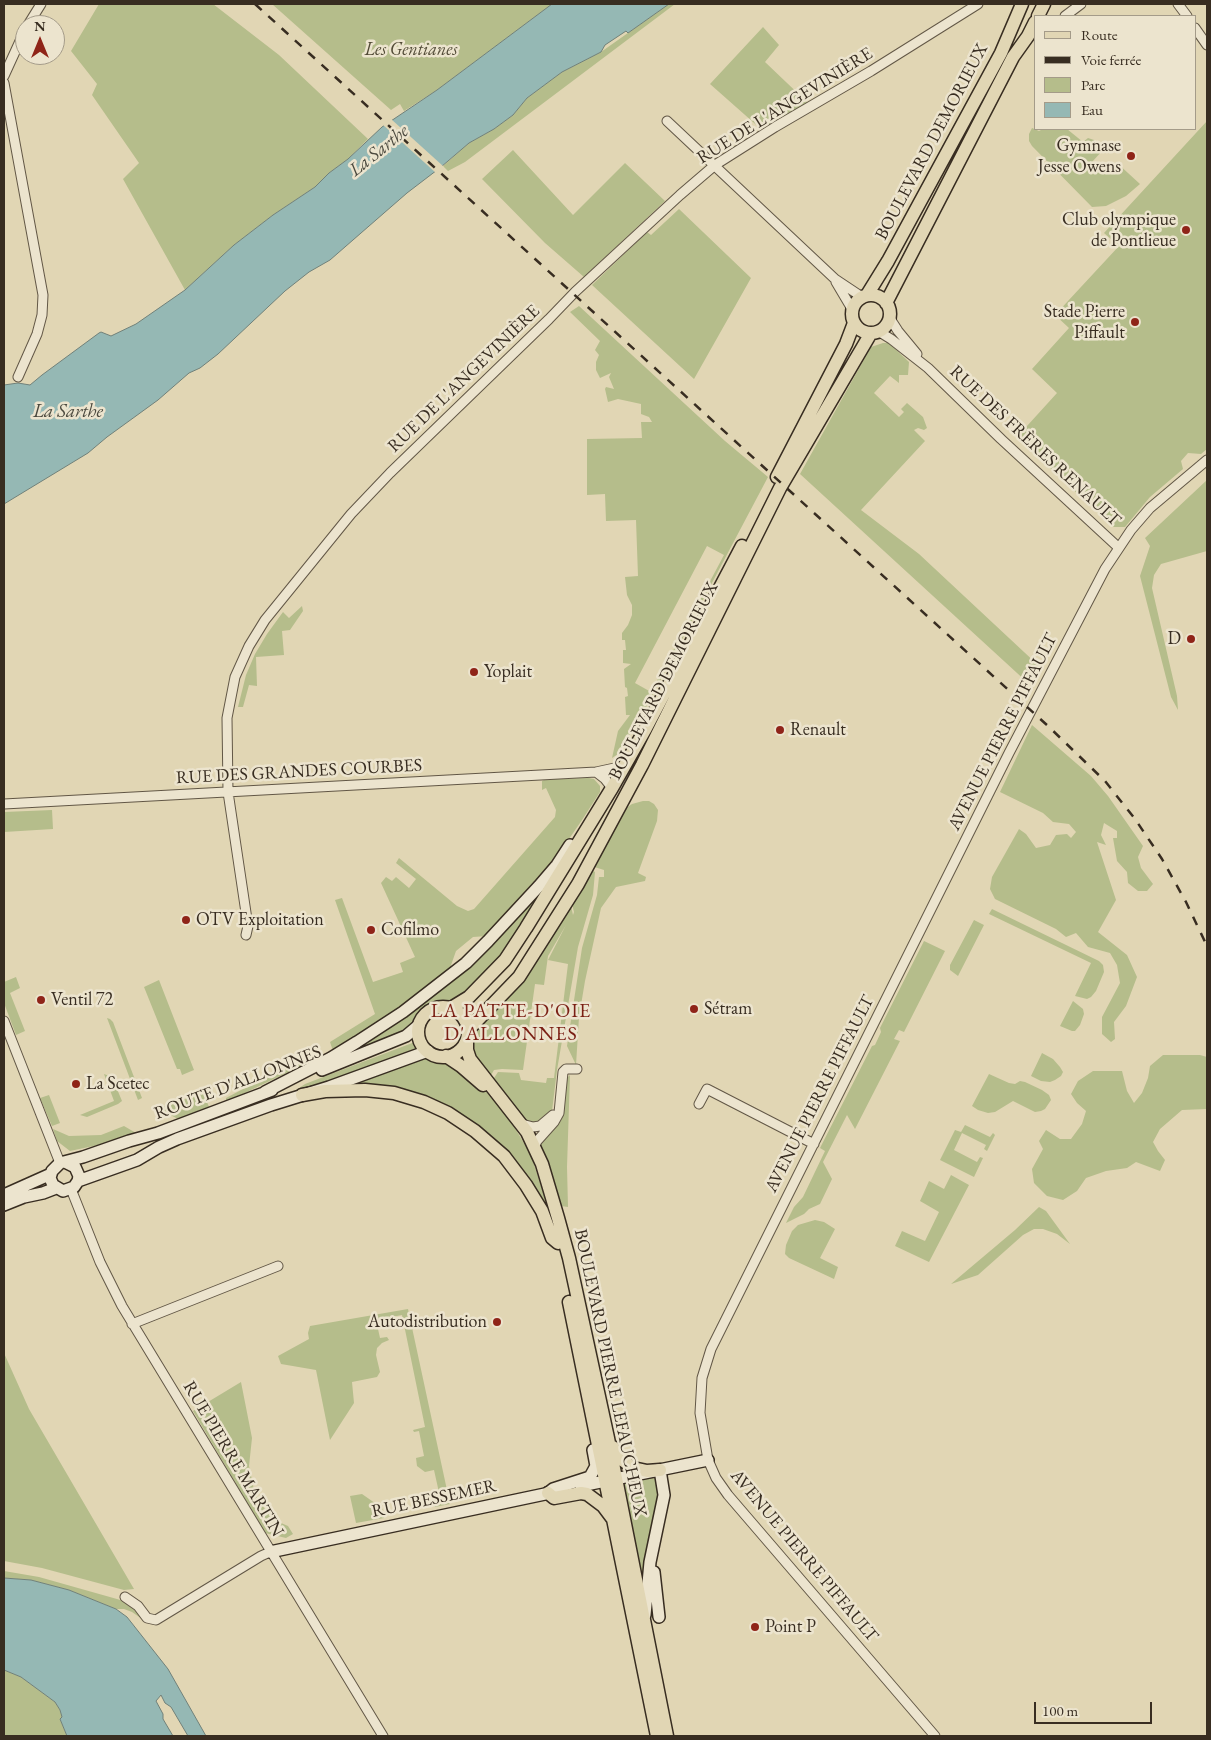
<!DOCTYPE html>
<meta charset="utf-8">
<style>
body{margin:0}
#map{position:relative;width:1211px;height:1740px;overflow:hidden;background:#e1d6b4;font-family:"EB Garamond",serif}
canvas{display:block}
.frame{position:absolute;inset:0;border:5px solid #382d21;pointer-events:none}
.legend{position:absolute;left:1034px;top:15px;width:162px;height:115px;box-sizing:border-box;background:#ece4ce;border:1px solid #a49b89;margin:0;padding:6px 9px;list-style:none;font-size:15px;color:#382d21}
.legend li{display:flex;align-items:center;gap:10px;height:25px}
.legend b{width:25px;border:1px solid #a49b89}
.north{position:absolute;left:15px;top:15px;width:50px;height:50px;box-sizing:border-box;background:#ece4ce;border:1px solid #a49b89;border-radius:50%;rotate:0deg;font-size:14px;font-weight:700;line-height:20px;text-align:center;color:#382d21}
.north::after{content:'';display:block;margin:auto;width:18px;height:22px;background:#8f2418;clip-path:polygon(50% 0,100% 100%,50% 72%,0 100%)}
.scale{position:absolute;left:1034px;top:1702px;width:118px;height:22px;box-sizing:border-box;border:2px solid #382d21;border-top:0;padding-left:6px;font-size:15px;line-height:18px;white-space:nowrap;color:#382d21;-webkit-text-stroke:4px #ece4ce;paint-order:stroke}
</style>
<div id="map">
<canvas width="1211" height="1740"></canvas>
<div class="frame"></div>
<ul class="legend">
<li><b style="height:6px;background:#e1d6b4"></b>Route</li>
<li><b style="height:6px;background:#382d21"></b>Voie ferrée</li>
<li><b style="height:14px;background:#b5bd8b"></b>Parc</li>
<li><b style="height:14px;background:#95b8b4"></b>Eau</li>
</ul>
<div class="north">N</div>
<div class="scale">100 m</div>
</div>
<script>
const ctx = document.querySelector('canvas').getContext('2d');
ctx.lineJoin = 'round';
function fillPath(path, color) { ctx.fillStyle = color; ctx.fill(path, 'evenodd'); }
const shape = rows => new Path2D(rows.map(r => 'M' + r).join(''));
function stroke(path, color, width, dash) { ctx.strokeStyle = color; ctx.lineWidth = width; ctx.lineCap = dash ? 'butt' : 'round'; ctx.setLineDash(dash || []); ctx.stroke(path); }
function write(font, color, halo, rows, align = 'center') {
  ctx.font = font + ' "EB Garamond",serif'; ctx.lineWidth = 5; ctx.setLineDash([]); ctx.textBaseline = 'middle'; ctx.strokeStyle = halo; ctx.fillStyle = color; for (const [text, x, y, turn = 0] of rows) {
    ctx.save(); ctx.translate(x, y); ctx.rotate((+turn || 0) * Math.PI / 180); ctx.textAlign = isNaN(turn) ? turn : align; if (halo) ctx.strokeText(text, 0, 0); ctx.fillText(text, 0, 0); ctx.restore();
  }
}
const green = shape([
 [99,4,213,4,279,55,368,139,348,159,329,173,315,187,273,215,234,245,185,290,123,179,139,163,92,95,97,84,71,51],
 [272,4,552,4,437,90,404,111,400,104,391,110],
 [669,4,675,4,465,162,448,171,443,166,469,143,494,129,513,115,527,98,562,72,601,52],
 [763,27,779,45,765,62,808,103,762,130,710,84],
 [1207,121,1207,449,1201,454,1188,453,1181,461,1183,469,1150,497,1125,527,1113,527,1017,437,1057,393,1032,369,1069,328,1055,315,1119,246,1104,233],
 [1032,128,1039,131,1043,129,1067,129,1083,142,1088,138,1094,140,1103,150,1092,162,1104,174,1116,162,1140,184,1126,196,1106,206,1092,207,1032,146,1029,141,1029,134],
 [513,150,573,215,625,163,665,201,584,277,545,243,482,179],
 [679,209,751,278,694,379,592,285,647,232,651,235],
 [579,306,725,441,768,477,641,717,618,754,612,758,618,731,630,715,626,715,625,697,628,696,627,688,625,687,624,669,631,664,623,663,623,650,626,650,625,640,622,640,622,633,628,625,632,615,632,605,627,595,625,577,638,576,636,520,606,521,605,494,587,495,587,439,642,438,641,422,652,422,649,417,641,414,641,404,618,399,608,402,605,389,606,387,614,389,609,377,611,373,600,378,596,370,596,362,599,355,595,350,600,341,570,312],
 [707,546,724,555,651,692,635,683],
 [883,343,889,343,909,362,908,375,899,375,899,383,890,376,874,393,899,417,904,412,901,409,907,403,923,417,927,428,924,430,918,428,914,430,925,441,861,510,919,554,1039,666,1029,684,800,474,871,347],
 [1207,480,1207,551,1161,564,1154,575,1152,588,1177,696,1178,710,1171,697,1140,576,1150,546,1145,538],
 [302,606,303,611,290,630,282,631,284,655,256,657,257,686,249,685,243,707,238,707,246,675,255,654,267,634,283,612,289,618],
 [1032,725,1091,776,1108,796,1143,846,1138,857,1141,868,1153,884,1147,891,1138,891,1128,883,1127,872,1117,861,1113,838,1117,838,1117,831,1104,823,1101,835,1106,845,1097,842,1116,900,1098,932,1127,955,1137,977,1126,1006,1114,1022,1115,1039,1111,1042,1102,1034,1102,1017,1120,983,1117,965,1110,953,1088,947,1076,933,1066,937,1056,929,995,899,990,889,992,877,1019,829,1026,834,1036,848,1050,845,1056,835,1067,834,1071,838,1076,832,1069,824,1053,822,1043,813,1000,792],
 [589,778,594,779,600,786,600,792,582,820,547,871,487,936,473,937,456,951,450,968,409,1001,356,1038,333,1051,330,1042,375,1014,335,900,342,898,373,982,403,972,400,963,415,957,381,883,386,877,392,881,396,877,409,888,416,879,396,863,399,858,457,906,468,911,474,909,555,817,556,810,546,788,542,790,542,781,546,779],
 [643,801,649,801,654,804,658,810,657,821,638,873,646,877,645,881,616,887,601,908,585,981,579,1017,576,1065,567,1046,582,948,597,895,599,877,604,877,604,870,588,865,616,815,632,804],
 [52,810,53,829,4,832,4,812],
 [589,868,595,872,593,895,578,947,557,1070,552,1111,544,1120,534,1123,525,1121,496,1084,494,1078,498,1072,519,1073,521,1080,546,1083,547,1078,554,1078,568,964,548,960,566,925,548,956,544,985,535,984,523,1070,502,1069,494,1070,490,1077,470,1059,467,1040,519,977,569,904,571,906,573,915,574,912,572,904],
 [539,886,544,898,469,997,446,1007,432,1010,426,1013,421,1021,374,1049,265,1092,331,1058,466,963],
 [992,909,1099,961,1103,965,1104,972,1096,991,1091,997,1087,999,1075,996,1091,963,989,914],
 [974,920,984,925,958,976,950,970,950,965],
 [924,941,945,951,904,1032,899,1030,894,1039,900,1041,855,1129,847,1115,823,1162,832,1179,820,1204,809,1209,804,1214,786,1223,794,1207,803,1197,825,1151,820,1148,872,1046,875,1045,881,1032,880,1028],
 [16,977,20,988,10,993,25,1031,16,1035,4,1003,4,982],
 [159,980,194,1070,182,1075,180,1069,177,1069,144,987],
 [1073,1001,1083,1009,1084,1014,1080,1025,1075,1031,1072,1031,1060,1026],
 [107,1018,110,1019,113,1022,142,1098,138,1100],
 [420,1040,428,1051,441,1056,482,1083,509,1118,531,1155,552,1221,527,1185,475,1131,394,1093,289,1095,305,1084],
 [1042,1053,1053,1059,1060,1067,1063,1072,1061,1076,1055,1080,1050,1082,1041,1081,1031,1076],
 [1163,1055,1200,1055,1207,1057,1207,1109,1182,1110,1160,1129,1153,1142,1158,1151,1165,1160,1160,1171,1136,1162,1127,1168,1106,1171,1086,1178,1077,1191,1063,1200,1047,1196,1034,1183,1032,1169,1043,1149,1039,1141,1046,1130,1060,1139,1071,1139,1082,1124,1086,1111,1077,1103,1071,1094,1078,1081,1093,1071,1122,1071,1127,1091,1134,1103,1142,1093,1148,1078,1150,1066],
 [300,1059,303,1065,226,1102,226,1098],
 [104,1074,112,1077,122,1101,118,1104,87,1117,80,1115,114,1101],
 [989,1074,1009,1083,1015,1084,1020,1081,1025,1082,1042,1090,1049,1095,1051,1100,1045,1109,1041,1111,1035,1112,1013,1101,995,1112,988,1113,978,1110,972,1106],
 [570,1075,567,1167,568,1207,561,1206,556,1200,539,1149,542,1139,554,1122,566,1079],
 [203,1092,209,1107,178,1119,159,1109,162,1105,166,1107],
 [49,1095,60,1123,52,1126,40,1098],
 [965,1125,990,1137,993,1133,995,1135,987,1151,984,1149,986,1145,962,1133,954,1150,977,1162,980,1157,983,1158,974,1177,940,1160,955,1130,961,1132],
 [124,1126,136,1133,103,1144,70,1151,57,1141,53,1129,69,1136,101,1135],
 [951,1175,969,1185,929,1262,895,1246,902,1231,925,1241,939,1212,920,1201,929,1181,944,1189],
 [1039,1207,1046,1211,1070,1244,1057,1234,1043,1229,1034,1229,1023,1235,978,1275,951,1284,1015,1230],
 [815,1220,824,1222,835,1229,820,1258,838,1267,834,1279,789,1258,785,1254,786,1245,792,1231,798,1225],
 [408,1309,450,1504,435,1507,433,1498,440,1497,434,1470,425,1472,417,1466,416,1458,424,1456,419,1431,414,1432,413,1430,425,1427,402,1315,376,1320,380,1338,387,1337,389,1340,382,1343,377,1348,376,1355,380,1372,377,1377,352,1382,354,1403,330,1440,316,1370,281,1364,278,1356,309,1339,308,1333,310,1326],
 [4,1353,29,1409,134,1589,124,1590,42,1568,4,1561],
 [241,1382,252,1438,249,1466,255,1495,272,1519,288,1526,293,1534,286,1538,265,1533,193,1411],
 [660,1470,663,1480,644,1625,616,1479],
 [362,1494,382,1508,384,1518,356,1523,350,1496],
 [4,1571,39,1577,124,1601,133,1606,142,1619,132,1612,124,1609,116,1609,69,1590,31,1580,4,1578],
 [4,1670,21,1677,55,1702,60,1710,62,1717,60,1719,67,1736,4,1736]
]);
const water = shape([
 [552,4,669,4,628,33,626,31,605,45,601,52,562,72,527,98,513,115,494,129,469,143,441,167,407,193,330,260,309,272,285,291,218,354,200,368,189,373,158,400,107,437,88,453,4,504,4,385,18,383,30,385,42,375,99,333,101,332,111,336,136,324,185,290,234,245,273,215,315,187,329,173,348,159,382,127,437,90,552,4],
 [4,1578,31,1580,69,1590,116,1609,127,1617,168,1669,206,1736,188,1736,171,1707,165,1703,161,1695,156,1701,163,1714,163,1719,173,1736,67,1736,60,1719,62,1717,60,1710,55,1702,21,1677,4,1670,4,1578]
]);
const pier = shape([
 [391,119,443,166,444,168,436,173,382,124]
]);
const street = shape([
 [1178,4,1187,16],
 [1065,16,1081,4],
 [28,25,41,4],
 [1195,28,1207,45],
 [4,76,25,30],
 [4,83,43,295,42,315,37,334,18,377],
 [667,121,835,279,862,297],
 [836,282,852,309],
 [889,317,898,331,917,354],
 [878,331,891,339,928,368,1001,439,1119,548],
 [596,772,605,779,612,788],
 [4,804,596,772,619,767],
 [246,935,248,926,228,792,227,718,235,677,249,646,265,620,351,514,390,473,549,319,575,292,680,195,715,165,775,127,871,71,978,4],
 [4,1021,60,1163],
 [699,1104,707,1089,814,1144],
 [522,1124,533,1127,540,1126,553,1115],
 [534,1148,537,1141,554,1122,559,1113,563,1072,566,1069,577,1069],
 [71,1189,100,1262,122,1306,383,1736],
 [132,1324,278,1266],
 [125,1597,138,1606,147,1618,156,1620,261,1556,270,1552],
 [935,1736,728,1495,716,1478,708,1460,700,1413,702,1378,711,1349,1009,753,1105,569,1131,530,1150,508,1207,460]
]);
const secondary = shape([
 [322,1070,406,1036,419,1025],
 [265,1092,331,1058,357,1042,403,1012,466,963,488,941,539,886,557,865,570,845],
 [65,1162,75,1167,79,1176,78,1181,74,1187,63,1191,53,1185,50,1178,52,1171,60,1163,83,1157,129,1141,158,1133,272,1090],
 [78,1181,137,1160,159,1147,177,1139,271,1105,329,1087,428,1051],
 [4,1195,51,1174],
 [4,1205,24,1197,43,1193,56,1188],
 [581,1486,708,1460],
 [548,1493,553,1489,590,1477,596,1466,593,1450],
 [270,1552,545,1494],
 [654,1572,659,1617],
 [645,1615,650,1562,664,1495,660,1470]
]);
const primary = shape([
 [1038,16,1044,4],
 [867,295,888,261,1001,53,1022,4],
 '852 314a19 19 0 1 1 38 0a19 19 0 1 1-38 0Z',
 [886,303,1013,57,1028,36,1035,22],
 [777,477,846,344,854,323],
 '418 1032a25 25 0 1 1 50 0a25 25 0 1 1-50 0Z',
 [451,1008,469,997,505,960,526,928,612,788,646,728,742,546],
 [468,1030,519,977,578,884,642,765,780,488,871,333],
 [467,1040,467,1050,470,1059,527,1132,542,1164,558,1218,569,1258,608,1438,667,1736],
 [446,1056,461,1066,483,1085],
 [302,1095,325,1091,365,1090,394,1093,424,1102,448,1113,475,1131,504,1156,526,1185,542,1211,552,1238,558,1243],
 [569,1302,657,1736],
 [613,1447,617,1456,633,1468,647,1471,660,1470],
 [548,1493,554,1498,581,1493,587,1494,603,1506,612,1518]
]);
const rail = shape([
 [255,4,1048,726,1105,781,1135,819,1162,859,1186,902,1207,946]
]);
const markers = [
 [1131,156,5,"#8f2418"],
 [1186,230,5,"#8f2418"],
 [1135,322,5,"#8f2418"],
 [1191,639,5,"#8f2418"],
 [474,672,5,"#8f2418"],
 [780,730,5,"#8f2418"],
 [186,920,5,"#8f2418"],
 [371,930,5,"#8f2418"],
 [41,1000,5,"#8f2418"],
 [694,1009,5,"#8f2418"],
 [76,1084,5,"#8f2418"],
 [497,1322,5,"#8f2418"],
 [755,1627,5,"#8f2418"]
];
const parkNames = [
 ["Les Gentianes",411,50]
];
const streetNames = [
 ["RUE DE L'ANGEVINIÈRE",785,106,-32],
 ["BOULEVARD DEMORIEUX",932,142,-62],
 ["RUE DE L'ANGEVINIÈRE",464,379,-44],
 ["RUE DES FRÈRES RENAULT",1035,446,43],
 ["BOULEVARD DEMORIEUX",664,681,-63],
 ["AVENUE PIERRE PIFFAULT",1003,732,-63],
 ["RUE DES GRANDES COURBES",299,772,-3],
 ["ROUTE D'ALLONNES",238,1083,-21],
 ["AVENUE PIERRE PIFFAULT",820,1094,-63],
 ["BOULEVARD PIERRE LEFAUCHEUX",610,1373,78],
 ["RUE PIERRE MARTIN",233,1459,59],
 ["RUE BESSEMER",434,1499,-12],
 ["AVENUE PIERRE PIFFAULT",804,1556,50]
];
const poiNames = [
 ["Gymnase",1121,146,"right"],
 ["Jesse Owens",1121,167,"right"],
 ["Club olympique",1176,220,"right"],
 ["de Pontlieue",1176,241,"right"],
 ["Stade Pierre",1125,312,"right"],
 ["Piffault",1125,333,"right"],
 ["D",1181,639,"right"],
 ["Yoplait",484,672],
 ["Renault",790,730],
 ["OTV Exploitation",196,920],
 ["Cofilmo",381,930],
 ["Ventil 72",51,1000],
 ["Sétram",704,1009],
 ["La Scetec",86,1084],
 ["Autodistribution",487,1322,"right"],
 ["Point P",765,1627]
];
const waterNames = [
 ["La Sarthe",379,151,-39],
 ["La Sarthe",68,412]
];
const quarterNames = [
 ["LA PATTE-D'OIE",511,1012],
 ["D'ALLONNES",511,1035]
];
fillPath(green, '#b5bd8b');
fillPath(water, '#95b8b4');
stroke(water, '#708079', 1);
fillPath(pier, '#e1d6b4');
stroke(street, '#625746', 11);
stroke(secondary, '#382d21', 14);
stroke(primary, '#382d21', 15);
stroke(street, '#ece4ce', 9);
stroke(secondary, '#ece4ce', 11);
stroke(primary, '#e1d6b4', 12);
stroke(rail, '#382d21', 2.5, [9, 9]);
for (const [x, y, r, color] of markers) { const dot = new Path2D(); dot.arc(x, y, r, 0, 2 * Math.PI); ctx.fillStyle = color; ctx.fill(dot); stroke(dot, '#ece4ce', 2); }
write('italic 18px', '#514a36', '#ece4ce', parkNames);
write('18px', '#382d21', '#ece4ce', streetNames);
write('18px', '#382d21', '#ece4ce', poiNames, 'left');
write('italic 19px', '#4b493e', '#ece4ce', waterNames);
ctx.letterSpacing = '1px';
write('20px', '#7a1f14', '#ece4ce', quarterNames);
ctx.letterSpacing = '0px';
</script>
